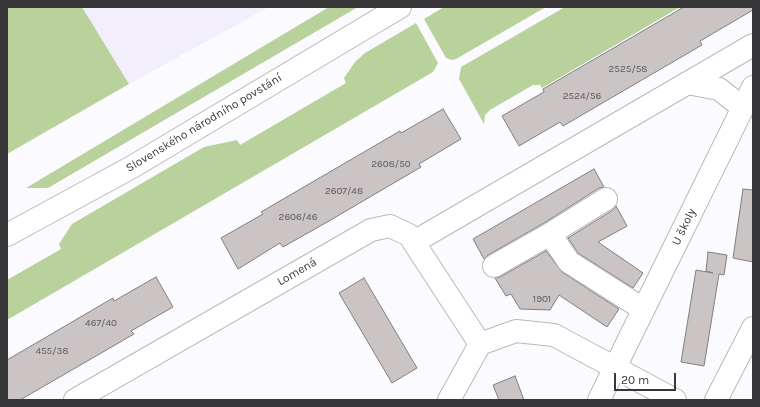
<!DOCTYPE html>
<meta charset="utf-8">
<style>
body{margin:0}
#map{position:relative;width:760px;height:407px;overflow:hidden;background:#fafaff;font-family:Karla,sans-serif}
canvas{display:block}
.frame{position:absolute;inset:0;border:8px solid #373739;pointer-events:none}
.scale{position:absolute;left:614px;top:373px;width:62px;height:18px;box-sizing:border-box;border:2px solid #373739;border-top:0;padding-left:5px;font-size:12px;line-height:14px;white-space:nowrap;color:#373739;-webkit-text-stroke:3px #fff;paint-order:stroke}
</style>
<div id="map">
<canvas width="760" height="407"></canvas>
<div class="frame"></div>
<div class="scale">20 m</div>
</div>
<script>
const ctx = document.querySelector('canvas').getContext('2d');
ctx.lineJoin = 'round';
function fillPath(path, color) { ctx.fillStyle = color; ctx.fill(path, 'evenodd'); }
const shape = rows => new Path2D(rows.map(r => 'M' + r).join(''));
function stroke(path, color, width, dash) { ctx.strokeStyle = color; ctx.lineWidth = width; ctx.lineCap = dash ? 'butt' : 'round'; ctx.setLineDash(dash || []); ctx.stroke(path); }
function write(font, color, halo, rows, align = 'center') {
  ctx.font = font + ' Karla,sans-serif'; ctx.lineWidth = 3.5; ctx.setLineDash([]); ctx.textBaseline = 'middle'; ctx.strokeStyle = halo; ctx.fillStyle = color; for (const [text, x, y, turn = 0] of rows) {
    ctx.save(); ctx.translate(x, y); ctx.rotate((+turn || 0) * Math.PI / 180); ctx.textAlign = isNaN(turn) ? turn : align; if (halo) ctx.strokeText(text, 0, 0); ctx.fillText(text, 0, 0); ctx.restore();
  }
}
const education = shape([
 [82,7,269,7,129,84]
]);
const green = shape([
 [7,7,82,7,129,84,7,154],
 [329,7,358,7,48,188,26,188],
 [444,7,546,7,456,59,452,60,446,58,424,19],
 [565,7,680,7,542,88,540,85,533,85,490,110,485,115,484,124,459,79,461,67],
 [416,23,438,63,433,72,7,320,7,280,61,249,59,244,72,224,204,147,237,140,240,145,346,83,344,78,355,62,365,53]
]);
const building = shape([
 [684,7,753,7,753,10,700,41,702,45,563,126,560,122,519,146,502,116,544,92,543,89,684,7],
 [443,109,461,139,419,164,421,167,329,221,283,247,280,243,238,269,221,238,263,214,261,212,400,131,401,133,443,109],
 [594,169,604,187,599,188,544,223,488,255,484,259,473,239,594,169],
 [743,189,753,190,753,262,733,258,743,189],
 [616,206,627,226,598,242,643,273,633,288,578,253,568,238,613,210,616,206],
 [546,251,562,272,619,309,607,327,559,295,550,310,520,309,511,294,506,296,495,278,500,277,546,251],
 [708,252,727,255,724,275,719,274,704,366,681,362,696,270,713,273,706,271,708,252],
 [156,277,173,307,131,331,134,334,20,400,7,400,7,360,113,298,114,301,156,277],
 [364,278,417,368,392,383,339,293,364,278],
 [515,376,524,400,499,400,493,385,515,376]
]);
const minor = shape([
 [687,83,719,89,743,108],
 [606,199,550,234,569,262,643,309],
 [7,235,132,167,400,7],
 [414,242,753,45],
 [494,266,550,234],
 [75,400,371,230,390,226,409,235,480,344],
 [449,400,480,344,516,331,554,335,675,400],
 [599,400,753,87],
 [716,400,753,328]
]);
const numberNames = [
 ["2525/58",628,69],
 ["2524/56",582,96],
 ["2608/50",391,164],
 ["2607/48",344,191],
 ["2606/46",298,217],
 ["1901",542,299],
 ["467/40",101,323],
 ["455/38",52,351]
];
const streetNames = [
 ["Slovenského národního povstání",204,123,-31],
 ["U školy",684,227,-64],
 ["Lomená",297,272,-30]
];
fillPath(education, '#f2eefc');
fillPath(green, '#b9d29c');
fillPath(building, '#cac4c4');
stroke(building, '#837e7d', 1);
stroke(minor, '#b9b9bd', 24);
stroke(minor, '#fff', 22);
write('10px', '#5c5a5c', null, numberNames);
write('12px', '#373739', '#fff', streetNames);
</script>
